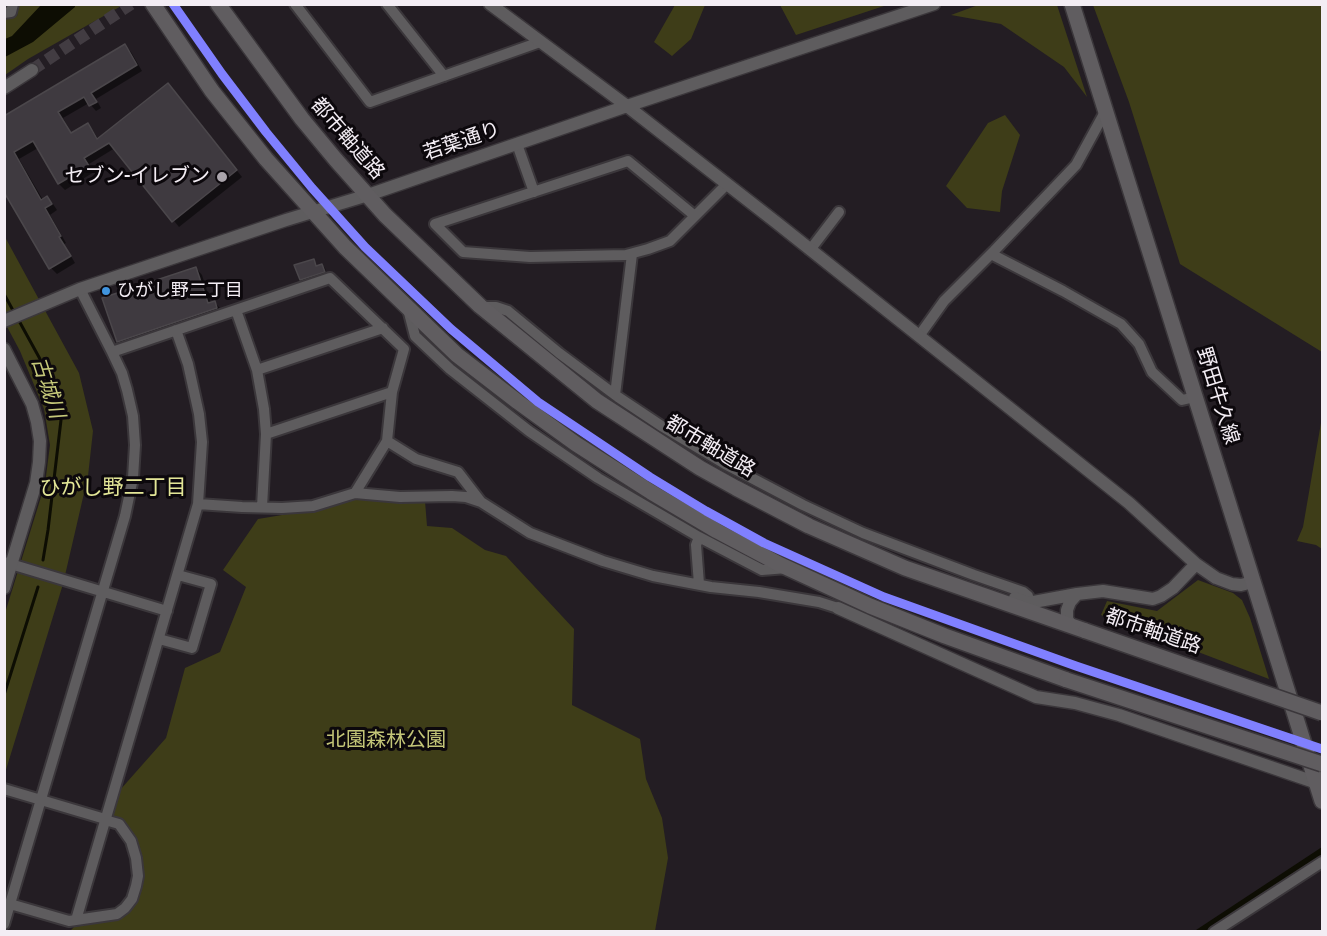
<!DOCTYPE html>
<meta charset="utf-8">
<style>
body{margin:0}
#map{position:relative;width:1327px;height:936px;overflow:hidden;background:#231d23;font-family:"Archivo Narrow",sans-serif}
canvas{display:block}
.frame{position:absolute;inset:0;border:6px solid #f3edf4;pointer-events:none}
</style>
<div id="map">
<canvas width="1327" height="936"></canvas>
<div class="frame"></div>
</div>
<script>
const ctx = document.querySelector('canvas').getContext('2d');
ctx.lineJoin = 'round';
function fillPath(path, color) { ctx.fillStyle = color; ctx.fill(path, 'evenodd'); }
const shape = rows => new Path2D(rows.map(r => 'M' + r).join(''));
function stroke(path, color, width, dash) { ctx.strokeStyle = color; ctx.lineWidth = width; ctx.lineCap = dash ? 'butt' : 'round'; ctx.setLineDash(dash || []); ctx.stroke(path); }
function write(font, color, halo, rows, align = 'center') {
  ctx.font = font + ' "Archivo Narrow","Noto Sans JP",sans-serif'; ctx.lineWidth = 6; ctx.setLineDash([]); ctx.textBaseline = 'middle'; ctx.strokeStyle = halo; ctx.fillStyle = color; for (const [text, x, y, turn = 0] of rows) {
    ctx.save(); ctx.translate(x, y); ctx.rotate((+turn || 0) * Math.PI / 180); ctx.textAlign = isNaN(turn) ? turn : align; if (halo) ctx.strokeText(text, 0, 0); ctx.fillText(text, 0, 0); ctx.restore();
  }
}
const green = shape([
 [981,4,1057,5,1087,97,1064,67,1001,24,951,15],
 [19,5,123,5,28,59,5,75,4,17,17,16],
 [675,5,705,5,691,39,672,56,654,42],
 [780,5,887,5,796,35],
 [1139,5,1143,6,1145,4,1322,5,1322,352,1180,264,1129,102,1093,5],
 [1005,115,1020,135,1002,191,1000,212,967,208,946,186,988,123],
 [5,237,79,373,93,431,88,476,63,584,5,773,5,613,45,484,50,445,44,409,20,351,5,323],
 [1322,417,1322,549,1316,545,1297,541,1303,527],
 [360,497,425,501,427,526,452,528,485,550,506,556,574,629,572,705,640,739,646,779,662,818,668,858,655,931,69,932,74,927,121,919,135,905,144,876,142,855,123,820,113,817,120,790,166,738,185,668,220,652,246,587,223,570,258,519,282,515],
 [1198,580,1233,593,1242,600,1250,618,1269,679,1101,615,1107,601,1157,611]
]);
const water = shape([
 [41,5,75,5,75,7,33,42,5,57,5,39,12,36],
 [1322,847,1322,855,1206,931,1193,932]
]);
const shadow = shape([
 [125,46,131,52,142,71,96,99,101,108,96,111,89,103,63,118,72,134,87,125,93,131,99,140,174,91,242,177,179,227,115,148,89,164,94,172,65,190,59,184,38,148,19,159,43,200,47,198,53,204,57,210,50,215,66,243,64,244,75,263,57,274,51,268,4,189,4,117],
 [313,260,317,267,322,265,325,268,327,274,304,282,301,279],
 [196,268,202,275,211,303,214,302,220,308,222,314,124,348,118,342,104,299]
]);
const stream = shape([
 [4,294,15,314],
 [18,319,40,359,61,420,48,530,43,560],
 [4,695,38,587]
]);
const building = shape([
 [125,44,137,65,91,93,97,102,89,106,84,97,58,112,71,133,88,123,97,139,168,83,237,170,172,222,109,143,84,158,89,166,58,184,33,141,14,152,41,200,47,196,52,204,45,208,61,236,59,237,71,256,49,269,4,192,4,116,125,44],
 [314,259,316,266,322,264,325,272,300,280,294,265,314,259],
 [196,267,208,303,215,301,217,308,117,342,102,298,196,267]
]);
const tertiaryTunnel = shape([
 [32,70,131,4]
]);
const minor = shape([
 [295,4,370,102,540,42],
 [387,4,444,76],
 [4,13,11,12,13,4],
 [517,144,534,192],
 [695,216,628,161,435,224,463,252,530,257,626,255,648,249,670,241,727,184],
 [810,250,839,212],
 [991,254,1063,291,1121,324,1139,344,1152,372,1182,400,1195,397],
 [480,307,496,307,508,311,559,353,618,397,663,427,725,464,803,505,863,533,974,575,1023,592,1028,596,1029,608],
 [408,309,415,336,450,369,529,431,598,478,699,537,762,570,787,568],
 [236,310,257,370,264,409,266,434,262,507],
 [919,336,944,301,994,251,1076,165,1105,112],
 [112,352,330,278,404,349,392,392,387,441,355,493,313,506,282,508,242,507,198,504],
 [257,370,383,328],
 [615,395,632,254],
 [266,434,392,392],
 [387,441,416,459,458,472,481,502],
 [355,493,400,497,452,496,466,497,481,502,530,533,603,561,653,576,711,587,759,592,819,602,838,608],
 [699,537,696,545,699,584],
 [4,562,167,611],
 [159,639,192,648,211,584,178,575],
 [4,789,105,819],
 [10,904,69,921,76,920,198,504,202,442,199,414,188,364,176,330],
 [76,920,117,914,125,908,132,899,136,886,138,876,136,858,131,841,119,824,105,820],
 [4,924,125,516,133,478,135,445,133,416,127,390,122,373,112,352,80,289],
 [1214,932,1322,862]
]);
const tertiary = shape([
 [490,4,627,106,777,223,1129,503,1196,564,1216,578,1232,584,1241,585,1253,582],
 [4,88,32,70],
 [4,321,80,289,286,220,368,195,627,106,934,4],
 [4,349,32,404,37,422,40,441,39,462,36,483,4,588],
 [1015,598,1028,603,1077,594,1103,591,1153,599,1161,596,1173,588,1196,564],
 [838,608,1036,697,1075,703,1119,715,1320,784],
 [1072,627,1067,619,1067,610,1070,602,1077,594]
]);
const primary = shape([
 [153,4,212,91,266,159,345,247,457,355,518,402,576,444,651,492,717,531,781,565,870,606,945,636,1067,680],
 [218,4,302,119,336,160,385,215,480,306,597,401,700,468,736,488,809,526,905,568,1086,631],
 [1072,4,1322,801]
]);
const primaryBridge = shape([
 [1086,631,1322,713],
 [1067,680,1322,764]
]);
const rail1 = shape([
 [173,4,222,74,266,132,312,188,365,247,451,329,538,402,650,477,706,511,764,543,884,597,1076,666,1322,749]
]);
const markers = [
 [222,177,6,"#aaa4ab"],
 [106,291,5,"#4094de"]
];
const busNames = [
 ["ひがし野二丁目",117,291]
];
const streetNames = [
 ["都市軸道路",347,139,49],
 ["若葉通り",462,142,-19],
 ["野田牛久線",1217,396,73],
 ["都市軸道路",710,447,31],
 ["都市軸道路",1153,632,19]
];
const poiNames = [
 ["セブン-イレブン",210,177]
];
const parkNames = [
 ["北園森林公園",386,741]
];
const waterNames = [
 ["古城川",47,388,72]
];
const neighbourhoodNames = [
 ["ひがし野二丁目",113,488]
];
fillPath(green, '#3e3d18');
fillPath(water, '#0d0d03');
fillPath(shadow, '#0007');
stroke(stream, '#0d0d03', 3);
fillPath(building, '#3f3a40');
stroke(building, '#4b474b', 1.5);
stroke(tertiaryTunnel, '#423c42', 12, [12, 6]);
stroke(minor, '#3b373b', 14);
stroke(tertiary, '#3b373b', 15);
stroke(primary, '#3b373b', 18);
stroke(minor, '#5e5c5e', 10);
stroke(tertiary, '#5e5c5e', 12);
stroke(primary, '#605d60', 15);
stroke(primaryBridge, '#3b373b', 18, []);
stroke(primaryBridge, '#605d60', 15);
stroke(rail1, '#8080ff', 9);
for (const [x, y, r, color] of markers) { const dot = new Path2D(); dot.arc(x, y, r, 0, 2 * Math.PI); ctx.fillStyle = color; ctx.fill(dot); stroke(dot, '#0c080c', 2); }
write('18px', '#f3edf4', '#0c080c', busNames, 'left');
write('20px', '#f3edf4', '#0c080c', streetNames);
write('20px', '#f3edf4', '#0c080c', poiNames, 'right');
write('20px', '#c3c577', '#0c080c', parkNames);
write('italic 21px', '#c6c97a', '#0c080c', waterNames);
write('21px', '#e3e697', '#0c080c', neighbourhoodNames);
</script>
